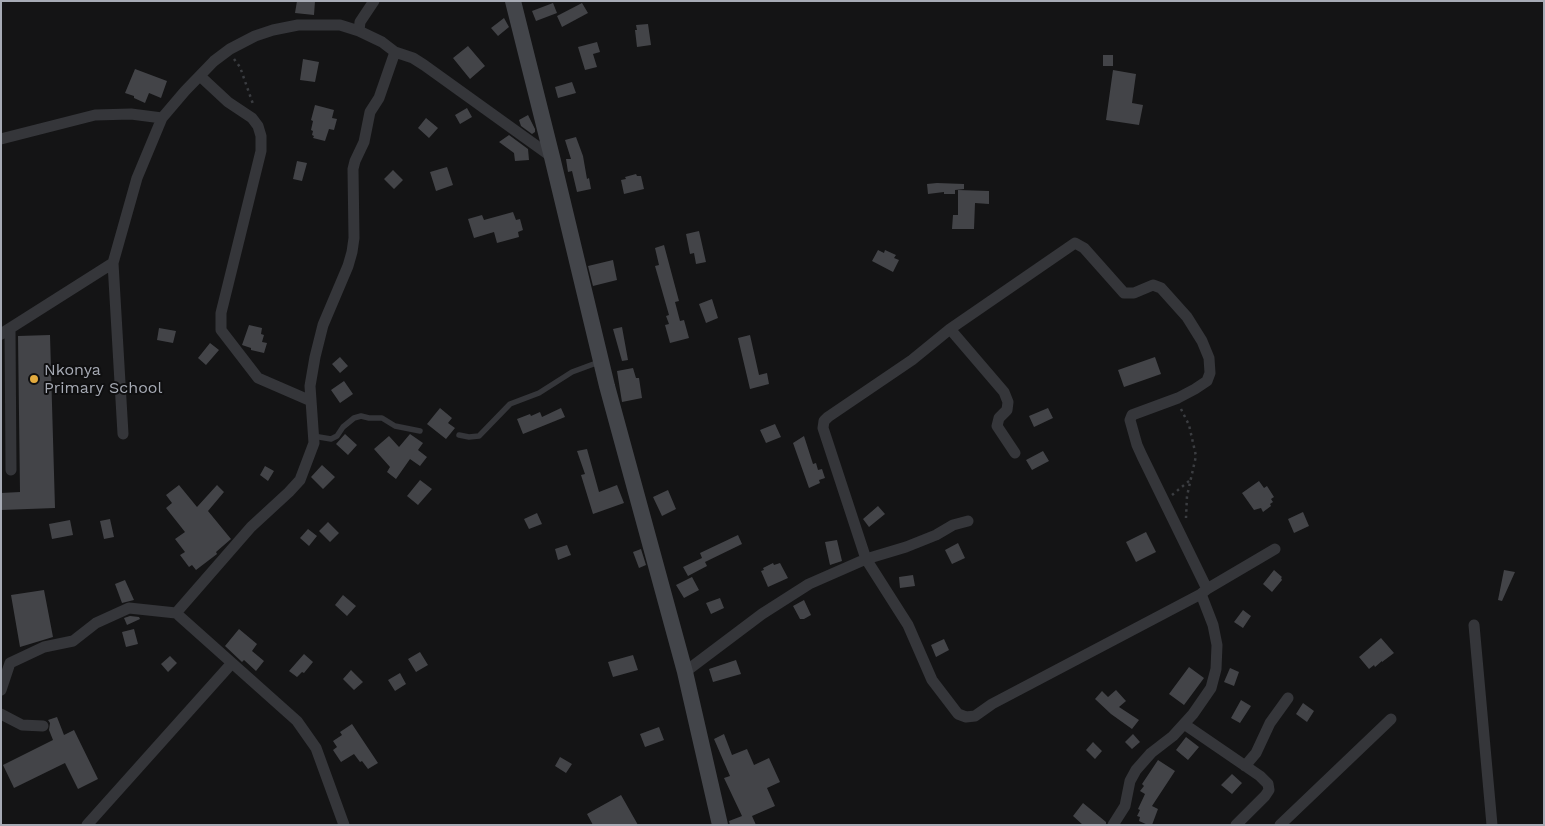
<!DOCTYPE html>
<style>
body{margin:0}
#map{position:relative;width:1545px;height:826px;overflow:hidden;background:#141415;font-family:"Work Sans",sans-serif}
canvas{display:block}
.frame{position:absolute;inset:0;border:2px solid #a7abb5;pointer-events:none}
</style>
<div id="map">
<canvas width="1545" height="826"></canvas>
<div class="frame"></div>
</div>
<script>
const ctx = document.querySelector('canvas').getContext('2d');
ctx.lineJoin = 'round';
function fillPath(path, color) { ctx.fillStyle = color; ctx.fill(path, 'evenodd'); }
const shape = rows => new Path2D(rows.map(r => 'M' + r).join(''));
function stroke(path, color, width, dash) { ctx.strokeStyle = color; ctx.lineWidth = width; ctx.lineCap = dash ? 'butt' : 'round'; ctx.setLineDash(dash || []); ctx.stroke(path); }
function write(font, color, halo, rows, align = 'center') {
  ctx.font = font + ' "Work Sans",sans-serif'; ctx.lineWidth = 4; ctx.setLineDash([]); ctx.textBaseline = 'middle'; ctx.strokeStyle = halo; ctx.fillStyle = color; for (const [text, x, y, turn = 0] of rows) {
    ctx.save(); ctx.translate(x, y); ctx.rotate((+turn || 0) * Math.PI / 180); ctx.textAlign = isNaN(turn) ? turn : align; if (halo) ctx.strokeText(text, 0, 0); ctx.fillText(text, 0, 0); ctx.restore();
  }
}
const building = shape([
 [297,1,315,1,314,15,295,13],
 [553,3,557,13,536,21,532,11],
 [582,3,588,13,562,27,557,16],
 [504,18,509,27,498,36,491,28],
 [648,24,651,45,637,47,635,30,637,30,636,25],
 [597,42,600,52,593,54,597,67,585,70,578,47],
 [468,46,485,66,470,79,453,58],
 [1103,55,1113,55,1113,66,1103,66],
 [303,59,319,62,315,82,300,80],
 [135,69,167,81,161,98,149,93,145,103,134,98,134,96,125,93],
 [1113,70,1136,74,1132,103,1143,105,1139,125,1106,120],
 [572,82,576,93,558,98,555,87],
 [315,105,334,110,332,118,337,119,334,130,329,129,325,141,313,138,314,136,312,135,313,131,311,130,313,121,311,120],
 [467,108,472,117,460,124,455,115],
 [528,115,535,129,535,132,532,134,521,126,519,120],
 [426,118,438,128,429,138,418,128],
 [509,135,528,149,529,160,515,161,514,153,499,142],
 [576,137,583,156,587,179,589,178,591,189,577,192,572,171,568,172,566,159,571,159,565,140],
 [297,161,307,163,302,181,293,179],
 [447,167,453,185,436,191,430,172],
 [393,170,403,180,394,189,384,179],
 [636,174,637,176,641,176,644,189,624,194,621,180,626,179,625,177],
 [937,183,964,184,964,189,955,190,955,194,944,194,944,192,928,194,927,184],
 [958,190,989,191,989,204,975,203,974,229,952,229,953,215,958,215],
 [513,212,516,220,520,219,523,230,518,232,519,237,497,243,494,232,474,238,468,219,482,215,484,220],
 [699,231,706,262,696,264,694,253,690,254,686,234],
 [664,245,679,301,675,302,680,321,684,320,689,338,670,343,665,325,669,324,666,316,669,315,655,266,659,265,655,248],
 [878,250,884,253,885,250,896,255,894,258,899,260,893,272,872,261],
 [613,260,617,280,593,286,588,266],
 [712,299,718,318,706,323,699,304],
 [249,325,262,328,261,334,264,335,262,342,267,343,264,353,251,350,251,348,242,345],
 [622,327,628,360,622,361,613,329],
 [159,328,176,331,173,343,157,340],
 [50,335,55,508,1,510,1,493,20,492,18,336],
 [750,335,759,375,767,373,769,384,750,389,738,338],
 [210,343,219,350,206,365,198,358],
 [340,357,348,366,340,373,332,364],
 [1155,357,1161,374,1124,387,1118,370],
 [633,368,636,378,639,378,642,398,622,402,617,371],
 [344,381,353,394,340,403,331,390],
 [440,408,452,418,448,423,455,428,446,439,427,424],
 [561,408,565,417,523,434,517,419,530,414,531,416,540,412,542,417],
 [1048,408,1053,418,1034,427,1029,416],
 [775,424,781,437,766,443,760,430],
 [345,434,357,445,348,455,336,444],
 [410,434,423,443,418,450,427,457,420,466,410,459,396,479,387,472,390,467,374,449,389,436,399,447],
 [804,436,813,464,816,463,818,470,822,469,825,478,819,480,820,483,809,488,793,443],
 [587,449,599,492,617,485,624,503,593,514,581,475,585,474,577,451],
 [1043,451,1049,461,1032,470,1026,460],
 [322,465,335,477,323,489,311,477],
 [265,466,274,471,268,481,260,475],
 [420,480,432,489,418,505,407,496],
 [1259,481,1264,488,1267,486,1274,497,1271,499,1273,502,1270,504,1271,506,1263,512,1261,508,1254,510,1242,493],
 [179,485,197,507,217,485,224,492,208,511,231,539,216,552,217,554,196,570,192,565,189,567,180,555,185,552,175,539,185,532,166,508,172,503,166,495],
 [668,490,676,509,662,516,653,497],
 [878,506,885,514,869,527,863,519],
 [1303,512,1309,526,1294,533,1288,519],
 [537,513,542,524,529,529,524,519],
 [110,519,114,537,104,539,100,521],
 [70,520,73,535,52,539,49,524],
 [328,522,339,533,330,542,319,531],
 [308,529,317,536,309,546,300,538],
 [1146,532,1156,552,1136,562,1126,542],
 [738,535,742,544,705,562,707,566,688,576,683,567,702,558,700,553],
 [837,540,842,561,830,565,825,542],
 [958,543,965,558,952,564,945,550],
 [567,545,571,555,558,560,555,549],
 [641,549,646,565,639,568,633,552],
 [773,563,774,565,780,563,788,578,768,587,761,571,764,570,763,568],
 [1274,570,1282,577,1281,578,1282,580,1272,592,1263,584],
 [1504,570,1515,572,1502,601,1498,600],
 [913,575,915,586,900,588,899,577],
 [692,577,699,590,684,598,676,585],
 [125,580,134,600,122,603,115,584],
 [44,590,53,637,20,647,11,595],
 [343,595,356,606,347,616,335,605],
 [720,598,724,608,711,614,706,603],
 [804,600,811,615,804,619,800,619,793,606],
 [1243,610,1251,616,1243,628,1234,622],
 [130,616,139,617,140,619,127,625,124,618],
 [134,629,138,644,126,647,122,632],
 [239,629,257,644,252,651,264,661,256,671,244,660,242,662,225,646],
 [1381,638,1394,653,1382,662,1382,661,1375,667,1374,665,1369,669,1359,657],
 [944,639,949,650,936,657,931,645],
 [420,652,428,665,416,672,408,659],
 [304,654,313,662,304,673,302,672,297,677,289,671],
 [633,655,638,670,613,677,608,662],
 [170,656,177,663,168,672,161,664],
 [736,660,741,674,713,682,709,669],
 [1189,667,1204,678,1184,705,1169,694],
 [1230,668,1239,672,1234,686,1224,682],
 [351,670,363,682,354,690,343,679],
 [400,673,406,684,395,691,388,680],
 [1116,690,1126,701,1119,707,1139,720,1132,729,1111,714,1095,699,1102,691,1108,697],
 [1241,700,1251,706,1240,723,1231,718],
 [1303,703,1314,711,1307,722,1296,714],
 [57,717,64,735,74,730,98,779,78,789,65,763,14,788,3,765,53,740,49,730,50,723,48,720],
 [352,724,378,763,368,769,362,761,360,762,354,754,341,762,333,750,337,747,333,741,342,735,340,732],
 [659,727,664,740,645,747,640,734],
 [724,734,732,755,747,749,754,765,769,758,780,782,767,788,775,806,752,816,756,825,730,825,729,821,742,816,724,778,730,776,714,739],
 [1133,734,1140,742,1132,749,1125,742],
 [1186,737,1199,747,1188,760,1176,750],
 [1093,742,1102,751,1095,759,1086,750],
 [560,757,572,764,566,773,555,766],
 [1158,760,1175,771,1152,806,1158,809,1152,825,1148,825,1139,821,1140,817,1137,816,1140,810,1138,809,1145,794,1140,791,1144,786,1142,784],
 [1232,774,1242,783,1232,794,1221,785],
 [621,795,638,825,593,825,587,814],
 [1083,803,1106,822,1106,825,1083,825,1073,816]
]);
const path = shape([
 [234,59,240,67,253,104],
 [1181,409,1189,425,1196,456,1187,496,1186,518],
 [1172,495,1189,481]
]);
const lane = shape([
 [459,435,469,437,479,436,510,404,539,393,572,372,599,362],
 [313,436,331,439,337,436,343,427,354,418,361,416,369,418,382,418,395,426,420,431]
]);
const street = shape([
 [359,31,360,22,374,1],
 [200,76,228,102,252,118,258,126,261,136,261,151,221,313,221,330,258,378,311,401],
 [1,139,95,115,131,114,162,118],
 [10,328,11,470],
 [950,329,912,360,828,417,824,421,823,428,866,559,908,625,932,680,958,714,966,717,975,716,992,704,1201,594],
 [1,334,113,263],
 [123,434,113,263,137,178,162,118,185,91,214,61,230,49,255,36,273,30,298,25,340,25,359,31,382,42,395,52,413,58,424,65,552,157],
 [1015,453,997,426,999,418,1007,410,1008,402,1004,392,950,329,1075,243,1084,248,1124,293,1134,293,1153,285,1161,288,1187,317,1202,341,1209,358,1210,373,1207,381,1195,389,1178,398,1132,415,1130,420,1137,445,1142,456,1207,589,1201,594,1213,625,1217,645,1216,669,1211,688,1193,714,1173,736,1151,753,1136,770,1130,781,1125,806,1113,825],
 [1207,589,1275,549],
 [176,613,251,527,289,492,300,480,314,443,310,386,315,357,323,325,348,266,352,252,354,238,353,169,355,161,364,142,370,112,379,98,395,52],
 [1474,625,1492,825],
 [685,672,762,614,809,584,866,559,906,547,936,535,953,525,968,521],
 [1,690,10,663,44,647,73,641,96,623,129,608,176,613,297,721,316,748,344,825],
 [1,714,22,725,43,726],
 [1184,724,1260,776,1268,784,1269,790,1265,796,1236,825],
 [1245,766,1256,753,1270,723,1288,698],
 [87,825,232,663],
 [1280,825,1391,719]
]);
const secondary = shape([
 [513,1,552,157,607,386,685,672,720,825]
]);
const markers = [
 [34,379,5,"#e3ab3e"]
];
const poiNames = [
 ["Nkonya",44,370],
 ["Primary School",44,388]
];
fillPath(building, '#434448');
stroke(path, '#3b3d41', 2.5, [2.5, 4]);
stroke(lane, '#35363a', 5.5);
stroke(street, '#35363a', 11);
stroke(secondary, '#43454a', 16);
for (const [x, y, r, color] of markers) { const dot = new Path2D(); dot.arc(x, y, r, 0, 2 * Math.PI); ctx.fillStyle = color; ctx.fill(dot); stroke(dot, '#0f0f10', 2); }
write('16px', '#a7abb5', '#0f0f10', poiNames, 'left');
</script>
